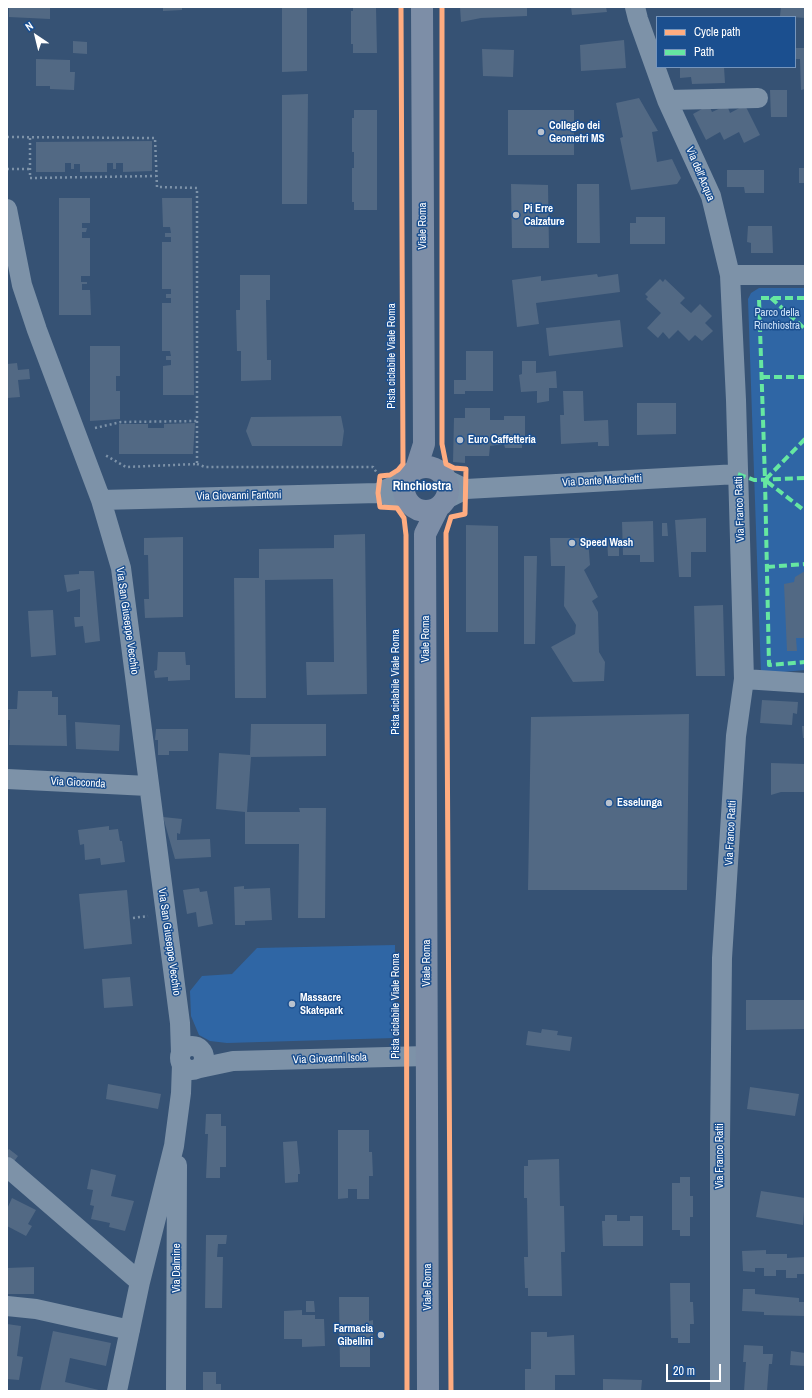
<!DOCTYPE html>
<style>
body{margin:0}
#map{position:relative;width:812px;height:1398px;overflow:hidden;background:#365274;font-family:"Archivo Narrow",sans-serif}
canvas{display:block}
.frame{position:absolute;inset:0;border:8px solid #fff;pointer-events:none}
.legend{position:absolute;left:656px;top:16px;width:140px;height:52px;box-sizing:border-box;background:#1b4f8f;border:1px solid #7695bc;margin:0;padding:5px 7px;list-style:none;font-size:12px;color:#fff}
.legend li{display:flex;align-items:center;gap:8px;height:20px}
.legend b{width:20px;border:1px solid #7695bc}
.north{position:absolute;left:16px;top:16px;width:40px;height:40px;-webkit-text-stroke:3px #1b4f8f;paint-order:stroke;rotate:325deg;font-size:11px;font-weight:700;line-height:16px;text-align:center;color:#fff}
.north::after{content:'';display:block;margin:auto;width:14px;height:18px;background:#fff;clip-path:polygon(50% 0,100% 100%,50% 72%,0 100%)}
.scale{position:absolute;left:666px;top:1364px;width:55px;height:18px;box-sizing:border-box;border:2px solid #fff;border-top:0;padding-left:5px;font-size:12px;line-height:14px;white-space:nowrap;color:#fff;-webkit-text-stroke:3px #1b4f8f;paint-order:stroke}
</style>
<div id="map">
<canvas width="812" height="1398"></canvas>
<div class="frame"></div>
<ul class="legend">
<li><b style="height:5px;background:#ffac80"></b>Cycle path</li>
<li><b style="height:5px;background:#66e7a1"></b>Path</li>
</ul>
<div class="north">N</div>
<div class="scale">20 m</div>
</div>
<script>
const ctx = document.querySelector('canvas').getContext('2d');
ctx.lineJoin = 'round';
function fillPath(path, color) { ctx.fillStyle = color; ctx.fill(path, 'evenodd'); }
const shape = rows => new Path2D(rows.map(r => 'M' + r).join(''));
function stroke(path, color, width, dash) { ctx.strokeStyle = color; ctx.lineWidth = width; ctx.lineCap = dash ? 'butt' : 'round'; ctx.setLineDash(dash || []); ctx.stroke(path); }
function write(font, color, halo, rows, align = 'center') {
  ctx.font = font + ' "Archivo Narrow",sans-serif'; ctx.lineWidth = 3; ctx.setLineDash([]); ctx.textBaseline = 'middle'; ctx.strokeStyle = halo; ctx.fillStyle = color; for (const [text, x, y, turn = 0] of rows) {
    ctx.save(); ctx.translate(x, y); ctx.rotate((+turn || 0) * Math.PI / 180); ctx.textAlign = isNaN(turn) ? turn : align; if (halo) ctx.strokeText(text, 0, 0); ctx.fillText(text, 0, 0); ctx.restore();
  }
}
const green = shape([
 [759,288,805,288,805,670,761,674,748,299,751,293],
 [395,945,394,1038,227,1043,210,1041,199,1035,191,1016,190,991,202,976,232,974,257,948]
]);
const building = shape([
 [9,7,50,7,50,19,9,17],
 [163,7,182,7,182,10,163,11],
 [282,7,307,7,307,71,282,72],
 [353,7,376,7,377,53,353,53,353,44,351,44,351,11,353,11],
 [460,7,527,7,527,16,481,18,461,22],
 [571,7,606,7,607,12,572,15],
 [781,7,805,7,805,18,780,16],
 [624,40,626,68,581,71,580,45],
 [73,41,87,42,87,54,73,53],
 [795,48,805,48,805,89,801,90,800,59,795,59],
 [482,49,514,50,513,77,483,76],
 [36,59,70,60,70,72,75,72,74,90,50,89,50,86,36,86],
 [680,67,724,67,725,83,692,84,691,77,680,78],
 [770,90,787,90,787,117,771,117],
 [308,94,307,204,282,204,282,95],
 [639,98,658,131,652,132,657,162,672,159,681,178,677,184,631,190,620,138,623,137,616,103],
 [709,105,712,112,727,105,730,113,745,105,760,135,744,143,739,132,724,140,720,132,706,140,693,114],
 [354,110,377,110,377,210,354,210,354,202,352,202,352,168,354,168,354,152,352,152,352,118,354,118],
 [508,110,574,110,574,155,508,155],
 [152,141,152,171,123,172,123,163,116,163,116,169,113,169,113,163,107,163,107,172,80,172,80,164,74,164,74,169,71,169,71,163,65,163,65,172,36,172,36,142],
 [799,168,805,168,805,183,799,183],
 [727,170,764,170,764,193,745,193,744,187,727,187],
 [511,184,548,185,549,248,512,248],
 [577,184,599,184,600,243,577,243],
 [59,198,90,198,90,223,82,223,82,228,87,228,86,232,82,232,82,238,90,238,90,276,81,276,81,282,87,282,87,284,82,284,82,290,90,290,91,315,59,315],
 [162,198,192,198,194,395,163,395,163,366,171,365,171,360,166,360,166,356,171,356,170,351,162,351,162,303,171,303,171,298,166,298,166,294,171,294,171,289,162,289,162,242,171,242,171,237,165,237,165,233,171,233,170,227,163,227],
 [636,217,665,217,665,244,630,244,630,223,636,223],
 [748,226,772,226,773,253,751,253,751,243,747,242],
 [597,274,598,277,618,274,620,292,536,303,539,324,517,327,512,280,541,276,541,281],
 [240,275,270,275,270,300,266,300,267,360,271,360,271,380,241,381,241,351,237,351,236,310,240,310],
 [660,279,663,282,665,279,685,298,680,303,691,313,700,304,712,316,705,323,713,331,702,341,695,335,689,341,678,330,669,339,663,332,658,338,647,328,661,313,646,299,648,297,645,294],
 [620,320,623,347,549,356,546,328],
 [90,346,120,346,120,376,116,376,116,391,120,391,120,419,90,421],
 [466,351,493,351,493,391,465,391,465,394,454,394,454,380,466,380],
 [522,361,536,361,536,373,556,371,557,388,549,388,549,401,537,403,537,391,521,392,519,375,522,374],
 [17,363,18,370,29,369,30,379,18,380,20,397,7,398,7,364],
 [563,391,583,391,584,421,608,420,609,446,598,446,598,442,561,444,560,415,564,415],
 [637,403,676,403,676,434,637,435],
 [465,408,490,408,490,420,504,420,504,416,525,416,525,437,522,437,522,448,505,448,504,444,490,446,489,456,465,456,465,463,453,462,454,418,465,418],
 [341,416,344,431,342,446,252,446,246,431,251,417],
 [195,423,193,454,119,454,119,424,148,424,148,428,164,428,164,424],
 [706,518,706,552,691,552,691,577,679,577,675,520],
 [653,521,654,562,640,562,640,555,623,555,622,522],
 [662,523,667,523,668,536,662,536],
 [466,525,498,526,498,632,466,632],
 [365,534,367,694,307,695,306,662,334,662,333,579,265,580,266,698,235,698,234,578,259,578,259,549,334,548,334,535],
 [183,537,183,617,145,618,144,599,149,599,148,555,144,555,144,538],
 [550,538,588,538,590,565,584,570,598,597,592,601,598,612,599,652,605,662,604,681,573,682,551,647,575,634,576,625,564,606,565,566,551,566],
 [607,539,619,539,619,556,608,556],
 [524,556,537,556,535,644,524,644],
 [79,571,94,571,100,641,85,643,83,626,75,627,74,617,80,617,80,589,67,592,64,575,79,574],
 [805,571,805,638,796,638,797,651,787,651,784,584,794,582,795,577],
 [723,605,725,676,696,676,694,606],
 [53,610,56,655,31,657,28,611],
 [158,652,185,652,186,665,190,665,190,680,168,681,168,677,155,678,154,671,157,670],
 [18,691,52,691,52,697,58,697,58,715,66,715,67,746,9,745,10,720,7,720,7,709,17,709],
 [762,700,798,702,797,714,793,713,792,725,760,723],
 [689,714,687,890,528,890,531,717],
 [75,722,120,725,119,751,76,749],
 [251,724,326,724,326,756,251,757,247,812,300,812,299,808,326,808,325,918,298,918,299,844,245,844,245,812,216,809,219,753,250,755],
 [802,726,805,726,805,738,803,738],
 [156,729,188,729,188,751,169,751,169,755,158,755,158,740,155,740],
 [771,763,805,764,805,792,781,792,771,795],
 [163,817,182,819,180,834,177,833,177,840,210,839,211,857,175,859],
 [109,826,109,830,118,829,120,841,122,841,125,862,101,865,100,858,85,860,84,844,80,845,78,830],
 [244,886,244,889,270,888,272,920,245,921,245,925,235,925,234,887],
 [199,888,200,892,207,891,213,924,198,927,196,912,187,914,183,890],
 [127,890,132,944,84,949,79,894],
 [130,977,133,1006,104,1008,102,979],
 [746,1000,805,1000,805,1029,746,1030],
 [542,1029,558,1031,557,1035,572,1037,570,1051,526,1045,528,1031,541,1033],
 [108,1084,161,1094,158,1109,106,1099],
 [750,1087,799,1094,795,1116,747,1109],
 [206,1114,221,1114,221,1126,226,1126,226,1167,220,1167,220,1178,206,1178,208,1134,205,1134],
 [338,1130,369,1130,369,1152,372,1152,373,1176,369,1176,369,1199,357,1199,357,1189,348,1189,348,1198,338,1199],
 [297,1141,300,1174,298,1174,298,1182,285,1183,283,1142],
 [9,1149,18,1156,10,1167,7,1165,7,1151],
 [559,1159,560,1206,564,1206,565,1252,561,1252,562,1296,528,1296,528,1288,525,1288,524,1257,528,1257,527,1198,524,1198,524,1166,528,1166,528,1160],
 [91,1169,116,1175,111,1196,134,1201,125,1231,109,1227,110,1223,91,1219,94,1206,90,1205,93,1190,87,1189],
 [680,1177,690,1177,690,1196,693,1196,693,1217,690,1217,690,1236,680,1236,680,1230,672,1230,672,1183,680,1183],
 [761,1191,805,1198,803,1225,756,1217],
 [12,1198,36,1210,28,1224,32,1226,26,1236,7,1226,7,1209],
 [605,1215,617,1215,617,1221,630,1221,630,1216,643,1216,643,1246,603,1246,602,1221,605,1221],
 [206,1235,227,1235,226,1244,218,1244,217,1257,223,1257,222,1308,205,1308],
 [766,1250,766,1254,787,1254,787,1258,805,1257,805,1274,797,1274,797,1278,786,1278,786,1270,776,1270,776,1276,764,1276,764,1268,755,1268,755,1272,743,1271,742,1251],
 [34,1267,34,1294,7,1294,7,1268],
 [670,1283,690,1283,690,1302,693,1302,694,1324,690,1324,690,1343,678,1343,678,1338,671,1338],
 [743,1289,755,1289,755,1294,799,1298,799,1302,805,1302,805,1316,764,1315,764,1312,742,1311],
 [339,1297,369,1297,369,1321,373,1320,373,1344,370,1344,370,1367,340,1367],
 [306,1301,314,1301,315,1312,306,1312],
 [302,1310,302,1315,315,1315,315,1319,324,1319,325,1346,302,1347,302,1339,284,1339,284,1311],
 [7,1324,21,1326,17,1356,23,1357,19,1380,7,1379],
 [53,1331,111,1343,106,1366,70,1358,65,1382,103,1391,40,1391],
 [531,1332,547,1332,547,1337,574,1335,575,1375,555,1375,555,1391,525,1391,525,1369,531,1369],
 [744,1345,763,1346,763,1354,773,1354,772,1364,769,1364,767,1391,744,1391,746,1362,743,1362],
 [791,1351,805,1353,805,1366,790,1365],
 [203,1372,216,1372,216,1384,221,1384,221,1391,203,1390],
 [603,1379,642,1380,641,1391,603,1391]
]);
const path = shape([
 [7,137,155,138,157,187,197,188,197,464,126,467,105,455],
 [30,138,30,178,156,176],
 [7,169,30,169],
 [95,428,121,422,197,421],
 [197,464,205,467,373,467,377,473],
 [133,918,148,916]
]);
const minor = shape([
 [635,7,638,19,667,100,711,196,730,275,736,400,744,679,736,736,722,958,720,1141,720,1391],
 [667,100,758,98],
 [7,209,22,285,37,330,101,500,121,568,180,1023,181,1053],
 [730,275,805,275],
 [445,479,466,489],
 [378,493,406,480],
 [101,500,378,493,406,501],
 [444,500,466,489,738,474],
 [744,679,805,683],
 [7,779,148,786],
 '180 1058a12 12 0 1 1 24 0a12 12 0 1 1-24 0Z',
 [200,1068,233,1061,427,1056],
 [7,1167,140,1282],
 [7,1306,36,1309,130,1330],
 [117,1391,140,1282,174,1146,181,1093,182,1064],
 [176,1391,177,1165]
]);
const major = shape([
 '404 489a22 22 0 1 1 44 0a22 22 0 1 1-44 0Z',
 [416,469,424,444,422,7],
 [428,1391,425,534,438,508]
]);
const quiet = shape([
 [771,298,805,329],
 [805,298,759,298,765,480,769,665,805,662],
 [762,377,805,377],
 [805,439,765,480,805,511],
 [738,474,754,480,805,478],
 [767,567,805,564]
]);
const cycleway = shape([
 [401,7,403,464,398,470,390,475,380,476,378,493,380,507,397,508,404,518,406,535,407,1391],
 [442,7,442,444,446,464,454,468,466,469,465,514,451,517,446,533,451,1391]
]);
const markers = [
 [541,132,4,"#b9c2ce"],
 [516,215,4,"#b9c2ce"],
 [460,440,4,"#b9c2ce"],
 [572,543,4,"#b9c2ce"],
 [609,803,4,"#b9c2ce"],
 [292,1004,4,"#b9c2ce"],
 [381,1335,4,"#b9c2ce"]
];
const poiNames = [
 ["Collegio dei",549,126],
 ["Geometri MS",549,139],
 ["Pi Erre",524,209],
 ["Calzature",524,222],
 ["Euro Caffetteria",468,440],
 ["Speed Wash",580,543],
 ["Esselunga",617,803],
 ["Massacre",300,998],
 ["Skatepark",300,1011],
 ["Farmacia",373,1329,"right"],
 ["Gibellini",373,1342,"right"]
];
const streetNames = [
 ["Via dell'Acqua",700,174,67],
 ["Viale Roma",423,226,-90],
 ["Pista ciclabile Viale Roma",392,356,-90],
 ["Via Dante Marchetti",602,481,-3],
 ["Via Giovanni Fantoni",239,496,-1],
 ["Via Franco Ratti",740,509,-92],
 ["Via San Giuseppe Vecchio",127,621,82],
 ["Viale Roma",426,639,-90],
 ["Pista ciclabile Viale Roma",396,682,-90],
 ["Via Gioconda",78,783,3],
 ["Via Franco Ratti",731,833,-87],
 ["Via San Giuseppe Vecchio",169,942,82],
 ["Viale Roma",427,963,-90],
 ["Pista ciclabile Viale Roma",396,1006,-90],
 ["Via Giovanni Isola",330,1059,-2],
 ["Via Franco Ratti",720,1156,-90],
 ["Via Dalmine",177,1268,-90],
 ["Viale Roma",428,1287,-90]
];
const parkNames = [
 ["Parco della",777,313],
 ["Rinchiostra",777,326]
];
const quarterNames = [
 ["Rinchiostra",422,487]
];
fillPath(green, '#2f66a5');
fillPath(building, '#526984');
stroke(path, '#7d92a8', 2.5, [2, 3]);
stroke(minor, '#7d92a8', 20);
stroke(major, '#7d8ea7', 22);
stroke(quiet, '#66e7a1', 4, [8, 4]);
stroke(cycleway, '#ffac80', 5);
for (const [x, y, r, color] of markers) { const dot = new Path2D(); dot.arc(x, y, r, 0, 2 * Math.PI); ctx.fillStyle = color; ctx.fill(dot); stroke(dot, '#1b4f8f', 1.5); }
write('bold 11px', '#fff', '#1b4f8f', poiNames, 'left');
write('11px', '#fff', '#1b4f8f', streetNames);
write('11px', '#cfe3fa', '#1b4f8f', parkNames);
write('bold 13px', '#fff', '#1b4f8f', quarterNames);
</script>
